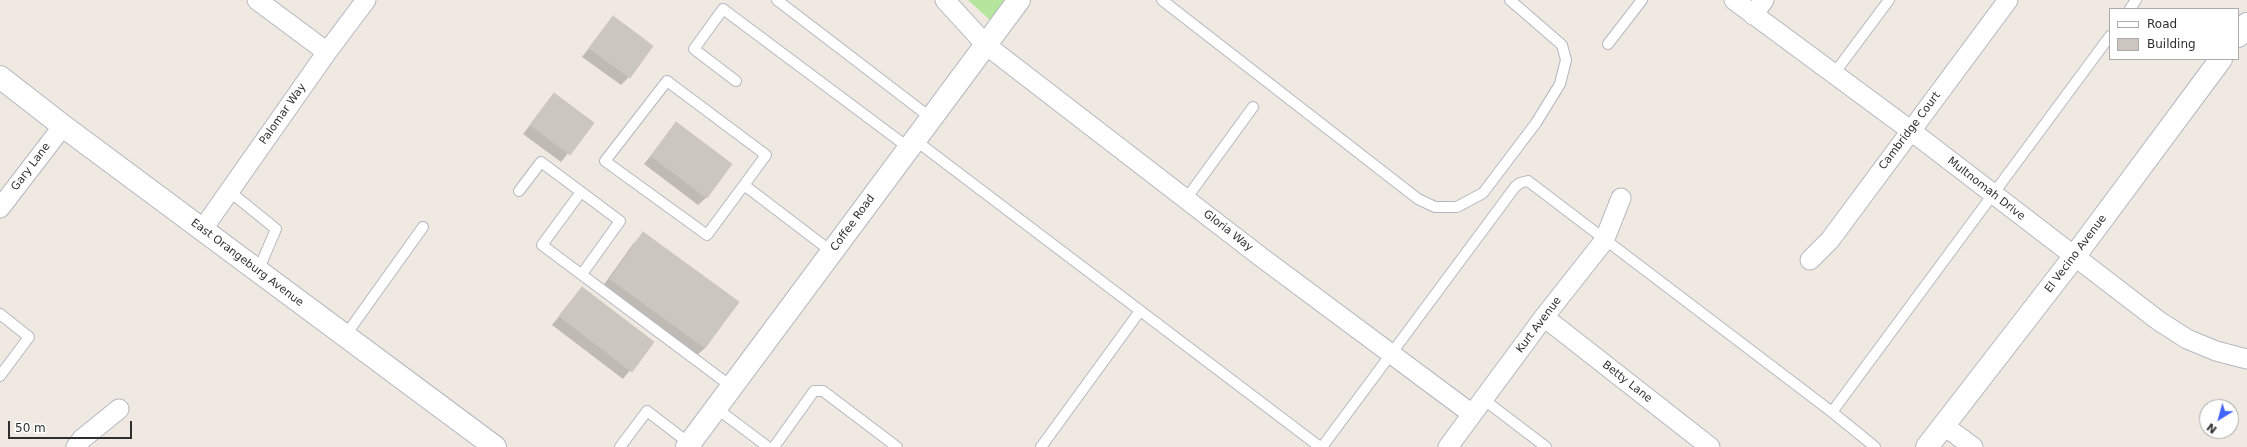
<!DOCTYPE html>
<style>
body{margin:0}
#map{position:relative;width:2247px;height:447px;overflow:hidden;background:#efe9e1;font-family:"DejaVu Sans",sans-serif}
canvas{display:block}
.legend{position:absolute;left:2109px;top:8px;width:130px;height:52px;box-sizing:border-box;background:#fff;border:1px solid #ababab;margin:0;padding:5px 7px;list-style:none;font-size:12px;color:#2e2e2e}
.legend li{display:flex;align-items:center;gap:8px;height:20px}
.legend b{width:20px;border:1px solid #ababab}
.north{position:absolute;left:2199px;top:399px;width:40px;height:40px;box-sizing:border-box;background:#fff;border:1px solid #ababab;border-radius:50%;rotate:217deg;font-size:11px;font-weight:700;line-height:16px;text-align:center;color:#2e2e2e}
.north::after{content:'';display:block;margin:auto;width:14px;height:18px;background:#4264fb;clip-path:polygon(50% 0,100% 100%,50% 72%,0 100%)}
.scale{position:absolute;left:8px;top:421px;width:124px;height:18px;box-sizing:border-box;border:2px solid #2e2e2e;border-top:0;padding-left:5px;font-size:12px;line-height:14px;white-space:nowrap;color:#2e2e2e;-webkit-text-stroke:3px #fff;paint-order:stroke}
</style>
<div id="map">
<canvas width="2247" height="447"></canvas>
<ul class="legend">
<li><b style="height:5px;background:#fff"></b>Road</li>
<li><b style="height:11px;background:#cbc7bf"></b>Building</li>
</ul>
<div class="north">N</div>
<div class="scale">50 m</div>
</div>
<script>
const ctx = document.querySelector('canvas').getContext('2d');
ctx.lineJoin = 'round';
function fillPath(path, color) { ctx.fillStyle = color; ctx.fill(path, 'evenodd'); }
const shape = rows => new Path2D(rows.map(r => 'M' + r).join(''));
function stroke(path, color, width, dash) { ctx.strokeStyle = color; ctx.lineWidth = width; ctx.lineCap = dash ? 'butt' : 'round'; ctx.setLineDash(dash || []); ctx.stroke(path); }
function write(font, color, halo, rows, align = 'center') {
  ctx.font = font + ' "DejaVu Sans",sans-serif'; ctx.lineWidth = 3; ctx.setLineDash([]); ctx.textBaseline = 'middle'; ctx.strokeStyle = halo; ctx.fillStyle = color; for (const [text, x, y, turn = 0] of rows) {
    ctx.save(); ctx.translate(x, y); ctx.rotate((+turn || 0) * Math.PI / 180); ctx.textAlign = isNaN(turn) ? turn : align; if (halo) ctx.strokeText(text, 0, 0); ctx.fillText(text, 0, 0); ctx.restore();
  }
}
const green = shape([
 [968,0,1004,0,990,20]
]);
const shadow = shape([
 [613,17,629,77,621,85,582,57],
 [554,94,592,123,561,162,523,134],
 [676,124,707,197,698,205,644,164],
 [644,234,705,348,694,358,600,290,633,244],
 [582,288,653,342,623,379,552,325]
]);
const building = shape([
 [613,16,653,46,630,78,589,48,613,16],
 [554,93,594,123,570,155,530,125,554,93],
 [676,122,732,164,707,198,651,156,676,122],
 [643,232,739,302,705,348,610,279,643,232],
 [582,287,654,342,632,372,559,316,582,287]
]);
const service = shape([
 [777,0,931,118],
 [1162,0,1418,199,1435,207,1457,207,1483,193,1536,123,1560,84,1566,60,1562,45,1510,0],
 [2130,9,2136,0],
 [1608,44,1642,0],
 [1833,75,1889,0],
 [736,81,694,49,723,9,909,148],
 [915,140,1320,447],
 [744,185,766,155,667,81,605,161,707,235,744,185,832,252],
 [229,191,276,229,258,271],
 [519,191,541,162,620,221,582,274],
 [581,192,542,245,732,387],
 [1186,199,1253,107],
 [0,314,29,337,0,376],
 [345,336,423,227],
 [1483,399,1546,447],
 [716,408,768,447],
 [1832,412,2110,36],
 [620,447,647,411,690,444],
 [774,447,814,391,823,391,897,447],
 [1041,447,1140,311],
 [1322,447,1515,187,1520,183,1528,181,1832,412,1875,447]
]);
const minor = shape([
 [257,0,327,52],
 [945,0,986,45,1261,257,1472,414],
 [1734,0,1910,130,2159,321,2187,339,2216,351,2247,359],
 [1753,15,1764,0],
 [0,208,63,126],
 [202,230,327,52,366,0],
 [1810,260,1830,240,2008,0],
 [1544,317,1710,447],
 [1943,425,1973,447],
 [76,447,82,439,119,409],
 [1448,447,1544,317,1604,241,1621,198]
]);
const tertiary = shape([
 [2238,36,2247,24],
 [0,77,63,126,495,447],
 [1927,447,2074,257,2221,59]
]);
const secondary = shape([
 [687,447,1019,0]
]);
const streetNames = [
 ["Palomar Way",283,114,-55],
 ["Cambridge Court",1910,131,-53],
 ["Gary Lane",31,167,-53],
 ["Multnomah Drive",1986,189,38],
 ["Coffee Road",853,223,-54],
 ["Gloria Way",1228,231,38],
 ["El Vecino Avenue",2076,254,-53],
 ["East Orangeburg Avenue",247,263,37],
 ["Kurt Avenue",1539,325,-53],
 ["Betty Lane",1627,382,38]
];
fillPath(green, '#b6e59e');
fillPath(shadow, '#0003');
fillPath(building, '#cbc7bf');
stroke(building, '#cbc5ba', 1);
stroke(service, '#b4b7c1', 12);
stroke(minor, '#b4b7c1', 21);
stroke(tertiary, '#b4b7c1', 24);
stroke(secondary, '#b4b7c1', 24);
stroke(service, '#fff', 10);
stroke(minor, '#fff', 19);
stroke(tertiary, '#fff', 22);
stroke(secondary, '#fff', 22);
write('11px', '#2e2e2e', '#fff', streetNames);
</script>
